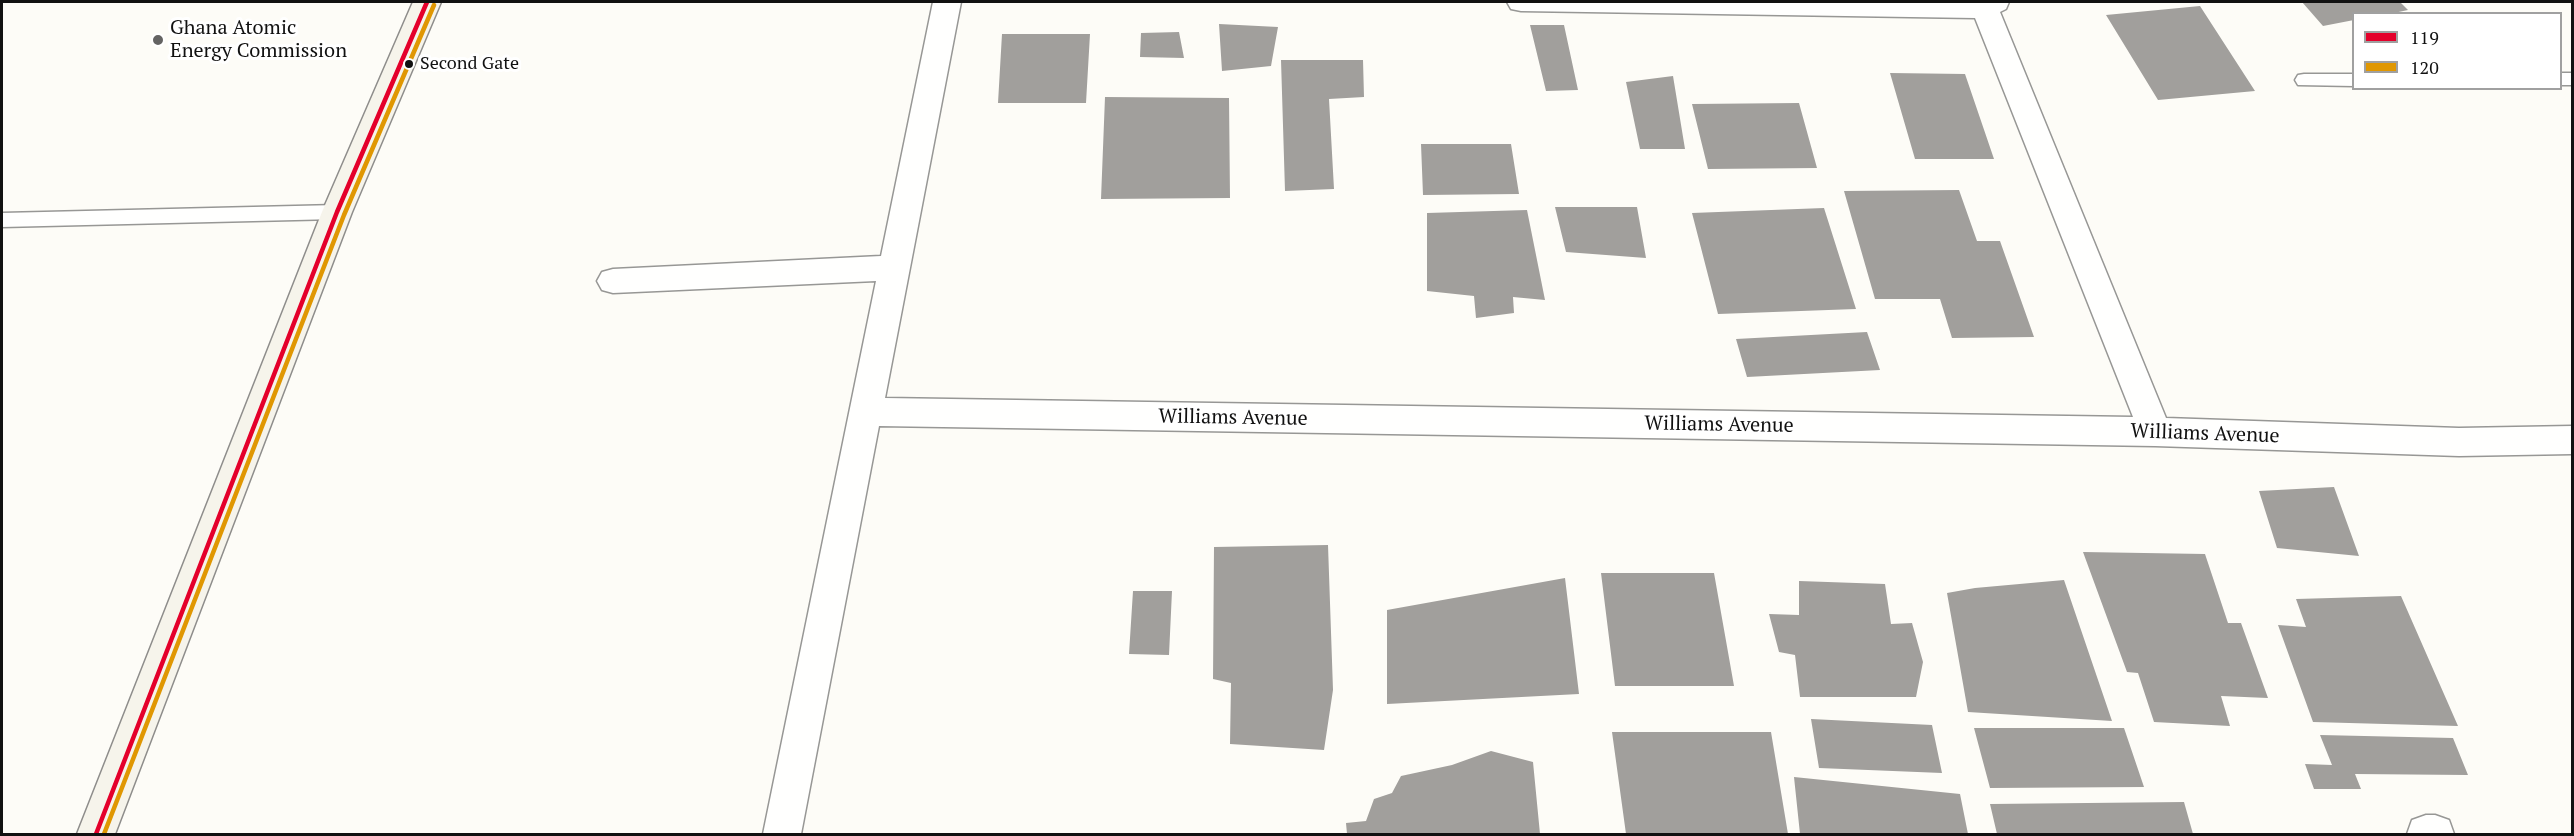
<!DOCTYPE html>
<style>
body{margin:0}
#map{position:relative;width:2574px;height:836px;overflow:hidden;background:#fdfcf7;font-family:"PT Serif",serif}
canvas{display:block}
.frame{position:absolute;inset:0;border:3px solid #111;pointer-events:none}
.legend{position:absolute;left:2352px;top:12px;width:210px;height:78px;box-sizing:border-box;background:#fff;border:2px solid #a0a0a0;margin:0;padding:8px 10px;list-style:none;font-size:18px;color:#111}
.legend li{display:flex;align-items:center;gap:12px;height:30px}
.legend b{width:30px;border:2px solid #a0a0a0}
</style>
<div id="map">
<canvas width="2574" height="836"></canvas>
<div class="frame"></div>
<ul class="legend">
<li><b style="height:8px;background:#e4002b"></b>119</li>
<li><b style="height:8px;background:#e09702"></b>120</li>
</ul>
</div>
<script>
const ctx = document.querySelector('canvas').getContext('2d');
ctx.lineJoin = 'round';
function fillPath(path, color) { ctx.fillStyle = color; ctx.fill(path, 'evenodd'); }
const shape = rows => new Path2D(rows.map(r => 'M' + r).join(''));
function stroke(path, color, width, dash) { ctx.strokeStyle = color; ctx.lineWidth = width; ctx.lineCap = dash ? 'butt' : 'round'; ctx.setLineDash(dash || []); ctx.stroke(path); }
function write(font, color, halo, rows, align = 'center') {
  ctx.font = font + ' "PT Serif",serif'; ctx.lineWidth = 6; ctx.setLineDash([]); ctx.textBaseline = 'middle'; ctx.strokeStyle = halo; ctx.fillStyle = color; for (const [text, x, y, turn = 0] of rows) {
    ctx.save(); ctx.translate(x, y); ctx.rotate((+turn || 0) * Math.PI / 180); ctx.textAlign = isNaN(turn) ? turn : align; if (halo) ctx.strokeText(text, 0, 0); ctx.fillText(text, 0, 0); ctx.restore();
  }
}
const building = shape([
 [2302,2,2400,2,2408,10,2389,14,2354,14,2354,20,2323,26],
 [2200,6,2255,91,2158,100,2106,15],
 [1219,24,1278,27,1271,66,1222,71],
 [1530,25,1564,25,1578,90,1546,91],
 [1179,32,1184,58,1140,57,1141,33],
 [1002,34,1090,34,1086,103,998,103],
 [1281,60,1363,60,1364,97,1329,99,1334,189,1285,191],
 [1890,73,1965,74,1994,159,1915,159],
 [1673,76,1685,149,1640,149,1626,82],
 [1105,97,1229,98,1230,198,1101,199],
 [1799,103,1817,168,1708,169,1692,104],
 [1421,144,1511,144,1519,194,1423,195],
 [1959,190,1977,241,2000,241,2034,337,1952,338,1940,299,1875,299,1844,191],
 [1555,207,1637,207,1646,258,1566,252],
 [1824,208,1856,309,1718,314,1692,213],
 [1527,210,1545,300,1513,297,1514,313,1476,318,1474,296,1427,291,1427,213],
 [1867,332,1880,370,1747,377,1736,339],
 [2334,487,2359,556,2277,548,2259,491],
 [1328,545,1333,690,1324,750,1230,744,1231,683,1213,679,1214,547],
 [2083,552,2205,554,2228,623,2241,623,2268,698,2221,696,2230,726,2154,722,2138,673,2127,672],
 [1601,573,1714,573,1734,686,1615,686],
 [1565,578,1579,694,1387,704,1387,610],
 [2064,580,2112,721,1968,712,1947,593,1975,588],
 [1799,581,1885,584,1891,624,1912,623,1923,662,1916,697,1800,697,1795,655,1779,652,1769,614,1799,615],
 [1133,591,1172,591,1169,655,1129,654],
 [2401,596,2458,726,2313,722,2278,625,2306,627,2296,599],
 [1811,719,1932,725,1942,773,1819,768],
 [1974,728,2124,728,2144,787,1990,788],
 [1612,732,1771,732,1788,834,1626,834],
 [2320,735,2453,738,2468,775,2355,774,2361,789,2314,789,2305,764,2332,765],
 [1491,751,1533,762,1540,834,1347,834,1346,823,1366,821,1374,799,1392,793,1401,776,1452,765],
 [1794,777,1960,794,1968,834,1800,834],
 [2184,802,2193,834,1997,834,1990,804]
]);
const lane = shape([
 [2560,73,2572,73,2572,85,2560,85,2560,73],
 [2304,74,2354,74,2354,86,2298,85,2295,80,2298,75,2304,74],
 [337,205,344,207,347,212,344,217,337,219,2,227,2,213,337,205]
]);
const street = shape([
 [933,2,961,2,885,398,2133,417,1975,18,1521,11,1511,9,1507,2,2009,2,2006,9,2000,12,2166,418,2459,428,2572,426,2572,454,2459,456,2155,446,879,426,801,834,763,834,876,281,613,293,602,290,597,281,602,272,613,269,881,256,933,2],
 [2426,815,2435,815,2449,820,2454,834,2407,834,2412,820,2426,815]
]);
const secondary = shape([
 [413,2,441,2,352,212,115,834,77,834,322,212,413,2]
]);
const bus1 = shape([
 [96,834,337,212,427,2]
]);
const bus2 = shape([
 [104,834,344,215,434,5]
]);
const markers = [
 [158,40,6,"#646362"],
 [409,64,5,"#111"]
];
const busNames = [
 ["Second Gate",420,64]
];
const poiNames = [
 ["Ghana Atomic",170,28],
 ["Energy Commission",170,51]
];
const streetNames = [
 ["Williams Avenue",1233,418,1],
 ["Williams Avenue",1719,425,1],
 ["Williams Avenue",2205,434,2]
];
fillPath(building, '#a19f9c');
stroke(lane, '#979795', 3);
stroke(street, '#979795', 3);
stroke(secondary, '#8e8d8b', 3);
fillPath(lane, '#fffffe');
fillPath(street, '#fffffe');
fillPath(secondary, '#f6f4eb');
stroke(bus1, '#e4002b', 4.5);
stroke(bus2, '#e09702', 4.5);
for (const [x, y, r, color] of markers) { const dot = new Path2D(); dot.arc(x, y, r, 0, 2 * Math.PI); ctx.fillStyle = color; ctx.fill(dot); stroke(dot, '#fff', 2); }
write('18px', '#111', '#fff', busNames, 'left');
write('20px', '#111', '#fff', poiNames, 'left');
write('20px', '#111', '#fff', streetNames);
</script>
